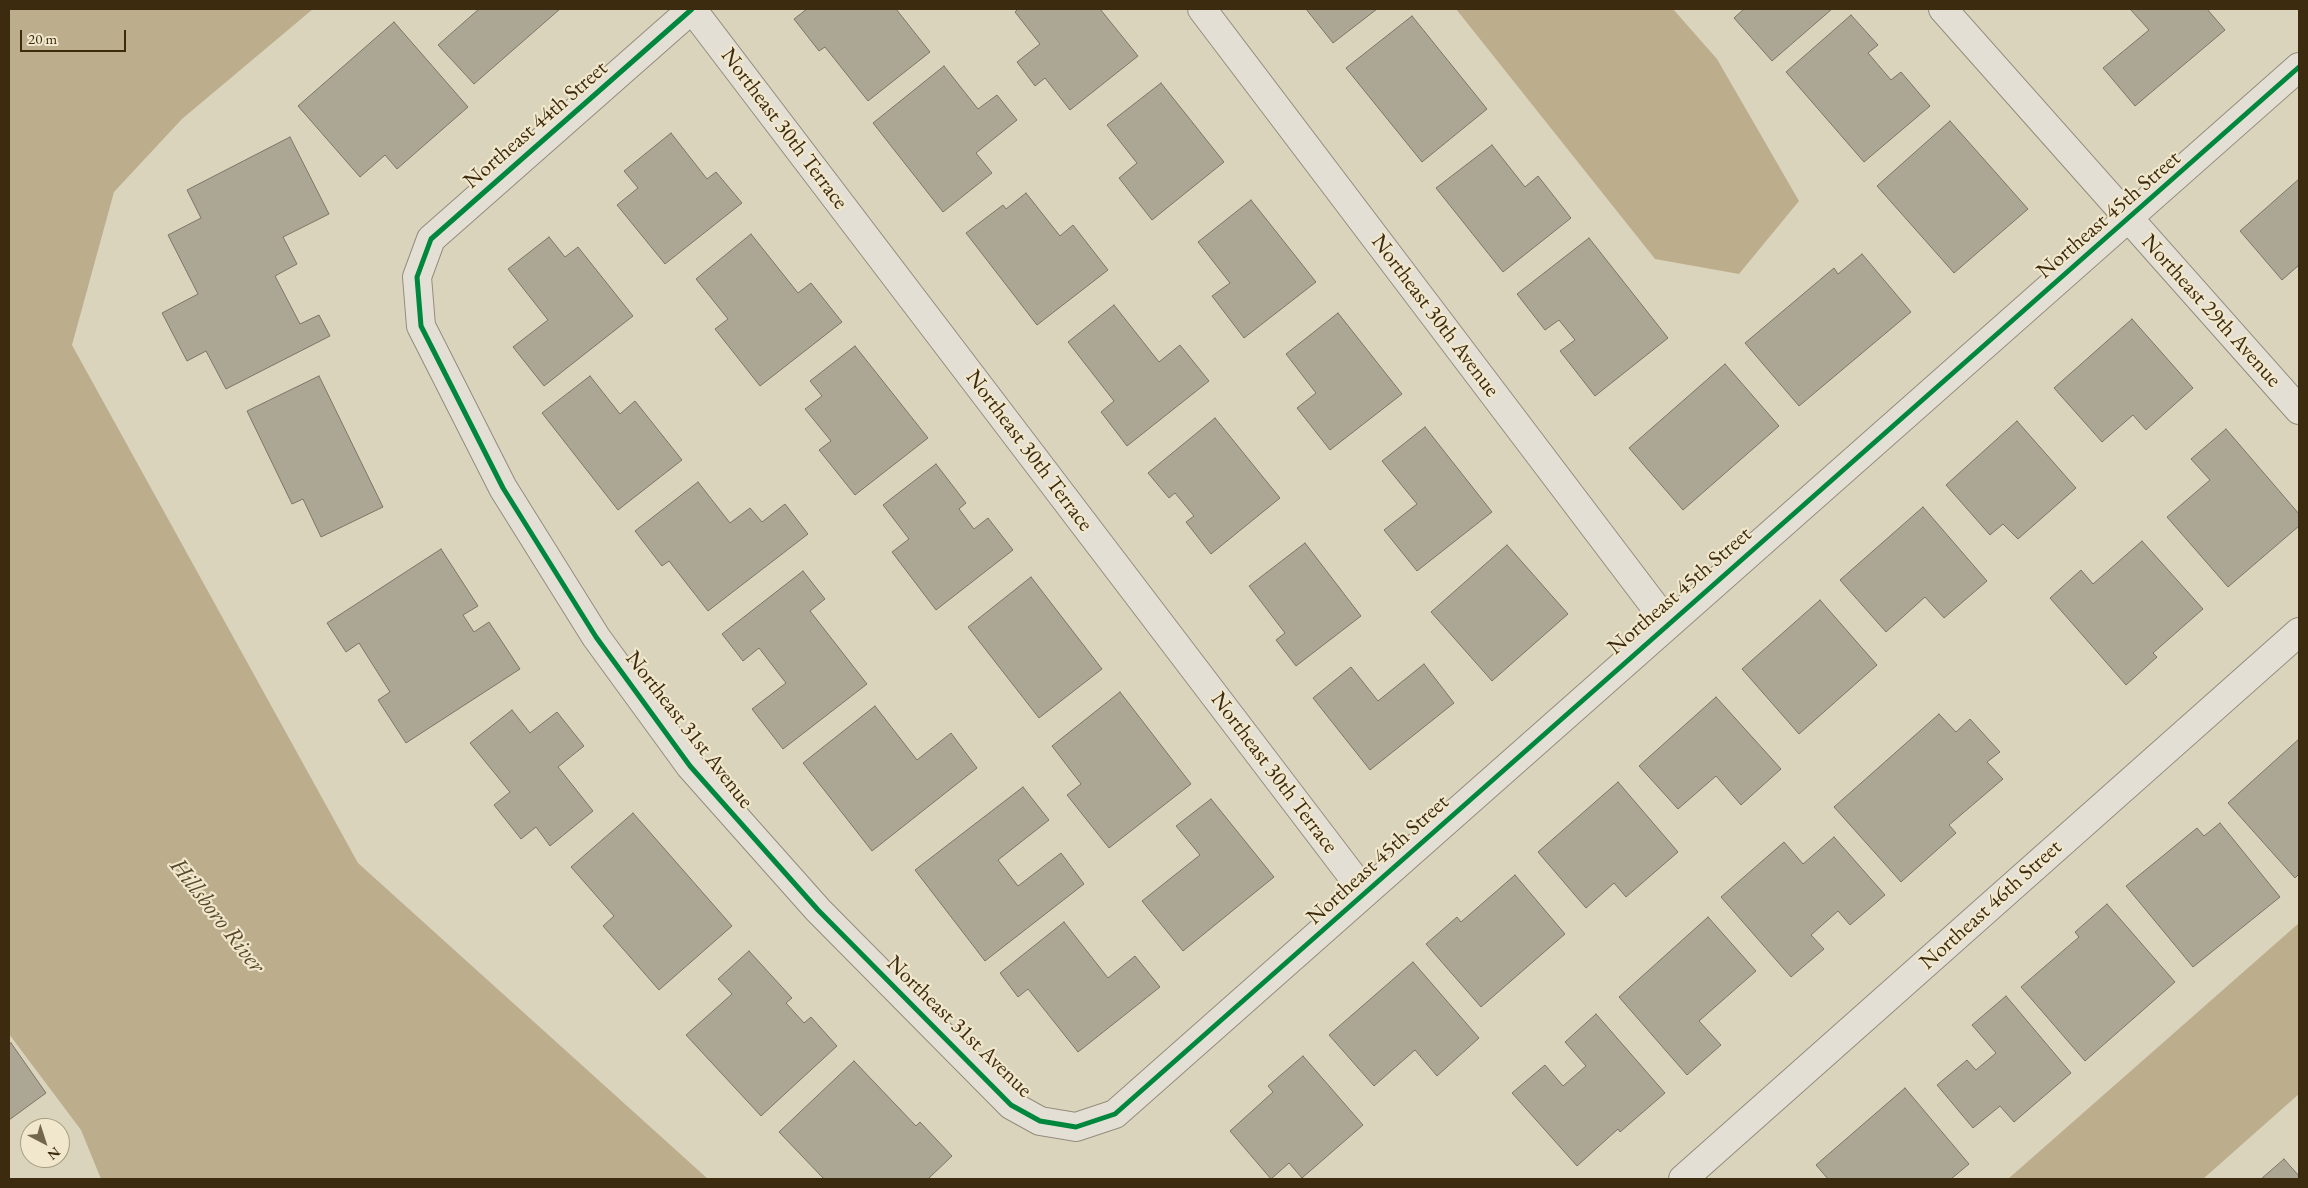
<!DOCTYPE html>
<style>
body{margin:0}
#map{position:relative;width:2308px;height:1188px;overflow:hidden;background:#dbd4bd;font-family:"EB Garamond",serif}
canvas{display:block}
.frame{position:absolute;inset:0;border:10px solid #3d2b0f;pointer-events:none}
.north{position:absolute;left:20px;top:1118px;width:50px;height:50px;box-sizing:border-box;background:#f0e7cc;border:1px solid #a89c80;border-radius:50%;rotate:140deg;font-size:14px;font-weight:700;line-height:20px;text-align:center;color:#3d2b0f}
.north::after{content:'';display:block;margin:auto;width:18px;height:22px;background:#74664c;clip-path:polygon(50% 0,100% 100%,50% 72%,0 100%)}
.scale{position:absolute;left:20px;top:30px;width:106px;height:22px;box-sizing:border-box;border:2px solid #3d2b0f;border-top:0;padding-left:6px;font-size:15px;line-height:18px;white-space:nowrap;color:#3d2b0f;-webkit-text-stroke:4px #f0e7cc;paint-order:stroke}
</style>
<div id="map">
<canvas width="2308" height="1188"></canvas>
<div class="frame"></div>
<div class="north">N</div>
<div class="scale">20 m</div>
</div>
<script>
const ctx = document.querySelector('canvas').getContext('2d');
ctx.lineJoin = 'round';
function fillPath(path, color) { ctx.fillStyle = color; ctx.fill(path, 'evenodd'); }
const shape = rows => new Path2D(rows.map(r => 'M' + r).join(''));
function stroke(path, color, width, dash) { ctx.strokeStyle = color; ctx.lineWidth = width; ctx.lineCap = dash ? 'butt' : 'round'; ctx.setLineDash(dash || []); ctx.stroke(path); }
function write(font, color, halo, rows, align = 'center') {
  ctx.font = font + ' "EB Garamond",serif'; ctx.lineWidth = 4.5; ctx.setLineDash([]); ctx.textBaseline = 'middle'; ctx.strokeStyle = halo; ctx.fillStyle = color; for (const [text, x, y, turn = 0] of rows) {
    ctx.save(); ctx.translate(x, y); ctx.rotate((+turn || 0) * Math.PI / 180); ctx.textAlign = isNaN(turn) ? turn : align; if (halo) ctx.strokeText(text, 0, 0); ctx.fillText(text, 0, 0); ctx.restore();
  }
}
const water = shape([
 [9,9,313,9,182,119,114,192,72,345,358,863,708,1179,101,1179,81,1130,9,1034],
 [1456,9,1673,9,1717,59,1799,201,1739,274,1655,259],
 [2299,923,2299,1094,2203,1179,2008,1179]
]);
const building = shape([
 [479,9,560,9,474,84,438,45,479,9],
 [807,9,896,9,930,52,868,101,825,47,819,51,794,19,807,9],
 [1018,9,1100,9,1138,56,1070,110,1045,78,1035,86,1017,62,1040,44,1015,12,1018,9],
 [1306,9,1377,9,1333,43,1306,9],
 [1744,9,1832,9,1772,61,1734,18,1744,9],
 [2130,9,2207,9,2225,30,2135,106,2103,68,2149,30,2130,9],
 [1851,15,1878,45,1868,53,1891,80,1901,72,1930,106,1864,162,1786,72,1851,15],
 [1412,16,1487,109,1422,162,1346,68,1412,16],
 [394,22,468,107,397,169,385,155,360,177,298,106,394,22],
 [944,66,978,109,997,95,1017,120,976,153,992,173,943,212,873,123,944,66],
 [1161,83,1224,162,1152,220,1119,178,1137,163,1107,125,1161,83],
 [1950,121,2028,209,1954,273,1877,186,1950,121],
 [671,133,707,179,716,172,742,203,665,264,617,205,638,188,624,171,671,133],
 [290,137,329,214,283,237,297,264,275,276,300,324,319,315,330,336,226,389,206,351,187,361,162,313,198,294,168,235,201,218,187,190,290,137],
 [1492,145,1525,187,1538,176,1571,218,1503,272,1436,188,1492,145],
 [2299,179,2299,265,2282,280,2240,231,2299,179],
 [1026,193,1060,236,1073,225,1108,270,1037,325,966,233,1003,205,1006,209,1026,193],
 [1251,200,1316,282,1244,338,1212,296,1230,283,1198,242,1251,200],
 [751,234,798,293,811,283,842,322,760,386,715,329,728,319,696,279,751,234],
 [549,237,565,257,578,247,633,316,544,386,513,347,548,320,508,269,549,237],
 [1589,238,1668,338,1595,396,1560,351,1575,340,1559,320,1545,330,1517,294,1589,238],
 [1862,254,1911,312,1799,406,1745,343,1834,268,1838,274,1862,254],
 [1114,305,1159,362,1180,345,1209,381,1127,446,1101,412,1114,401,1068,342,1114,305],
 [1338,313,1402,394,1330,450,1297,408,1316,393,1286,354,1338,313],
 [2132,319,2193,388,2146,430,2133,415,2102,442,2054,388,2132,319],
 [855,346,928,438,855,495,819,450,831,441,805,409,822,396,810,381,855,346],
 [1725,364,1779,426,1683,510,1629,448,1725,364],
 [319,376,383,507,321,537,303,499,292,504,247,411,319,376],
 [590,376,620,414,635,401,682,460,618,510,542,413,590,376],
 [1215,418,1280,498,1211,554,1186,522,1194,516,1175,493,1169,498,1148,473,1215,418],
 [2017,421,2076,488,2018,539,2003,524,1990,535,1946,485,2017,421],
 [1425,427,1492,512,1417,571,1384,530,1417,504,1382,461,1425,427],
 [2226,429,2299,514,2299,526,2228,587,2167,517,2210,480,2191,459,2226,429],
 [936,464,966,503,959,509,974,529,988,518,1013,550,936,610,892,552,909,539,883,505,936,464],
 [698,482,730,523,750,508,762,522,785,504,808,534,708,611,669,561,662,566,635,531,698,482],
 [1923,507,1987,581,1944,618,1925,597,1886,632,1840,580,1923,507],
 [2142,541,2203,609,2153,653,2157,657,2126,685,2050,598,2081,570,2093,584,2142,541],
 [1305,543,1361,616,1296,666,1276,640,1285,633,1249,586,1305,543],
 [1507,545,1568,614,1492,681,1431,612,1507,545],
 [441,549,478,606,463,615,474,632,489,622,520,669,406,743,378,700,390,692,359,643,346,652,327,623,441,549],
 [803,571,825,599,810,611,867,684,783,749,752,709,786,683,759,648,743,661,722,634,803,571],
 [1031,577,1102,669,1039,718,968,627,1031,577],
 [1820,600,1877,665,1799,734,1742,669,1820,600],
 [1424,664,1454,703,1370,770,1313,698,1351,667,1378,701,1424,664],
 [1120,692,1191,784,1109,848,1067,795,1081,784,1052,746,1120,692],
 [1716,697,1781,769,1741,805,1716,776,1678,809,1639,766,1716,697],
 [875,706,917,760,951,733,977,768,872,851,803,763,875,706],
 [512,710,530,733,557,712,584,746,558,767,593,811,550,846,536,827,521,839,494,805,510,792,470,743,512,710],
 [1939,714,1956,732,1970,719,2000,752,1987,762,2003,779,1949,825,1956,833,1901,882,1834,807,1939,714],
 [2299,739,2299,874,2295,878,2228,803,2299,739],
 [1618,782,1678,852,1626,897,1614,883,1586,908,1538,852,1618,782],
 [1023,787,1049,820,998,860,1018,886,1061,853,1084,884,985,961,915,870,1023,787],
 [1211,799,1274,877,1183,951,1142,901,1200,855,1176,826,1211,799],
 [633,813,732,926,659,990,603,926,614,916,571,867,633,813],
 [2220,823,2280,897,2193,967,2126,886,2197,828,2204,836,2220,823],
 [1834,837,1885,895,1850,925,1838,911,1811,935,1824,949,1791,977,1721,897,1784,842,1803,864,1834,837],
 [1515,875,1565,934,1481,1007,1426,944,1457,917,1461,922,1515,875],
 [2107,904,2175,982,2085,1061,2021,987,2079,937,2075,932,2107,904],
 [1708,917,1756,971,1699,1021,1721,1045,1687,1075,1619,997,1708,917],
 [1064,922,1108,978,1135,956,1160,987,1078,1052,1028,989,1018,997,1000,973,1064,922],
 [749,951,792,998,786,1003,804,1023,811,1017,837,1046,761,1116,686,1035,732,994,718,979,749,951],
 [1413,962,1479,1038,1437,1076,1415,1050,1374,1086,1329,1035,1413,962],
 [2006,996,2071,1073,2014,1122,2000,1106,1973,1128,1937,1085,1967,1060,1976,1070,1996,1053,1972,1025,2006,996],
 [1596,1014,1665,1093,1620,1132,1618,1129,1577,1166,1512,1093,1545,1065,1563,1086,1586,1066,1565,1042,1596,1014],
 [11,1043,46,1093,9,1120,9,1044,11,1043],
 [1303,1056,1363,1125,1302,1178,1289,1163,1271,1179,1230,1131,1273,1092,1268,1086,1303,1056],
 [854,1061,916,1126,920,1122,952,1156,928,1179,824,1179,779,1132,854,1061],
 [1905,1088,1969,1164,1951,1179,1828,1179,1816,1165,1905,1088],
 [2284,1159,2299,1176,2299,1179,2261,1179,2284,1159]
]);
const minor = shape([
 [692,9,431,239,417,277,421,326,503,488,596,637,690,766,818,910,1011,1105,1040,1121,1076,1127,1115,1114,2299,67],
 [692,9,1365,893],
 [1202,9,1668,624],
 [1943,9,2299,410],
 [1683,1179,2299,632]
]);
const cycleway = shape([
 [692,9,431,239,417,277,421,326,503,488,596,637,690,766,818,910,1011,1105,1040,1121,1076,1127,1115,1114,2299,67]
]);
const streetNames = [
 ["Northeast 44th Street",536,125,-41],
 ["Northeast 30th Terrace",784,129,53],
 ["Northeast 45th Street",2109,215,-41],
 ["Northeast 29th Avenue",2211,311,48],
 ["Northeast 30th Avenue",1435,316,53],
 ["Northeast 30th Terrace",1029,451,53],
 ["Northeast 45th Street",1680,591,-41],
 ["Northeast 31st Avenue",689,730,52],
 ["Northeast 30th Terrace",1274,773,53],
 ["Northeast 45th Street",1378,860,-42],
 ["Northeast 46th Street",1991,905,-42],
 ["Northeast 31st Avenue",959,1027,44]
];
const waterNames = [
 ["Hillsboro River",217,916,52]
];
fillPath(water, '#bcae8d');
fillPath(building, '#aca695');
stroke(building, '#7c7566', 1);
stroke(minor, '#938c7c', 30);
stroke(minor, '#e3dfd4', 28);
stroke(cycleway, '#00873e', 5);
write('22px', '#3d2b0f', '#f0e7cc', streetNames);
write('italic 24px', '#59482a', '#f0e7cc', waterNames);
</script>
